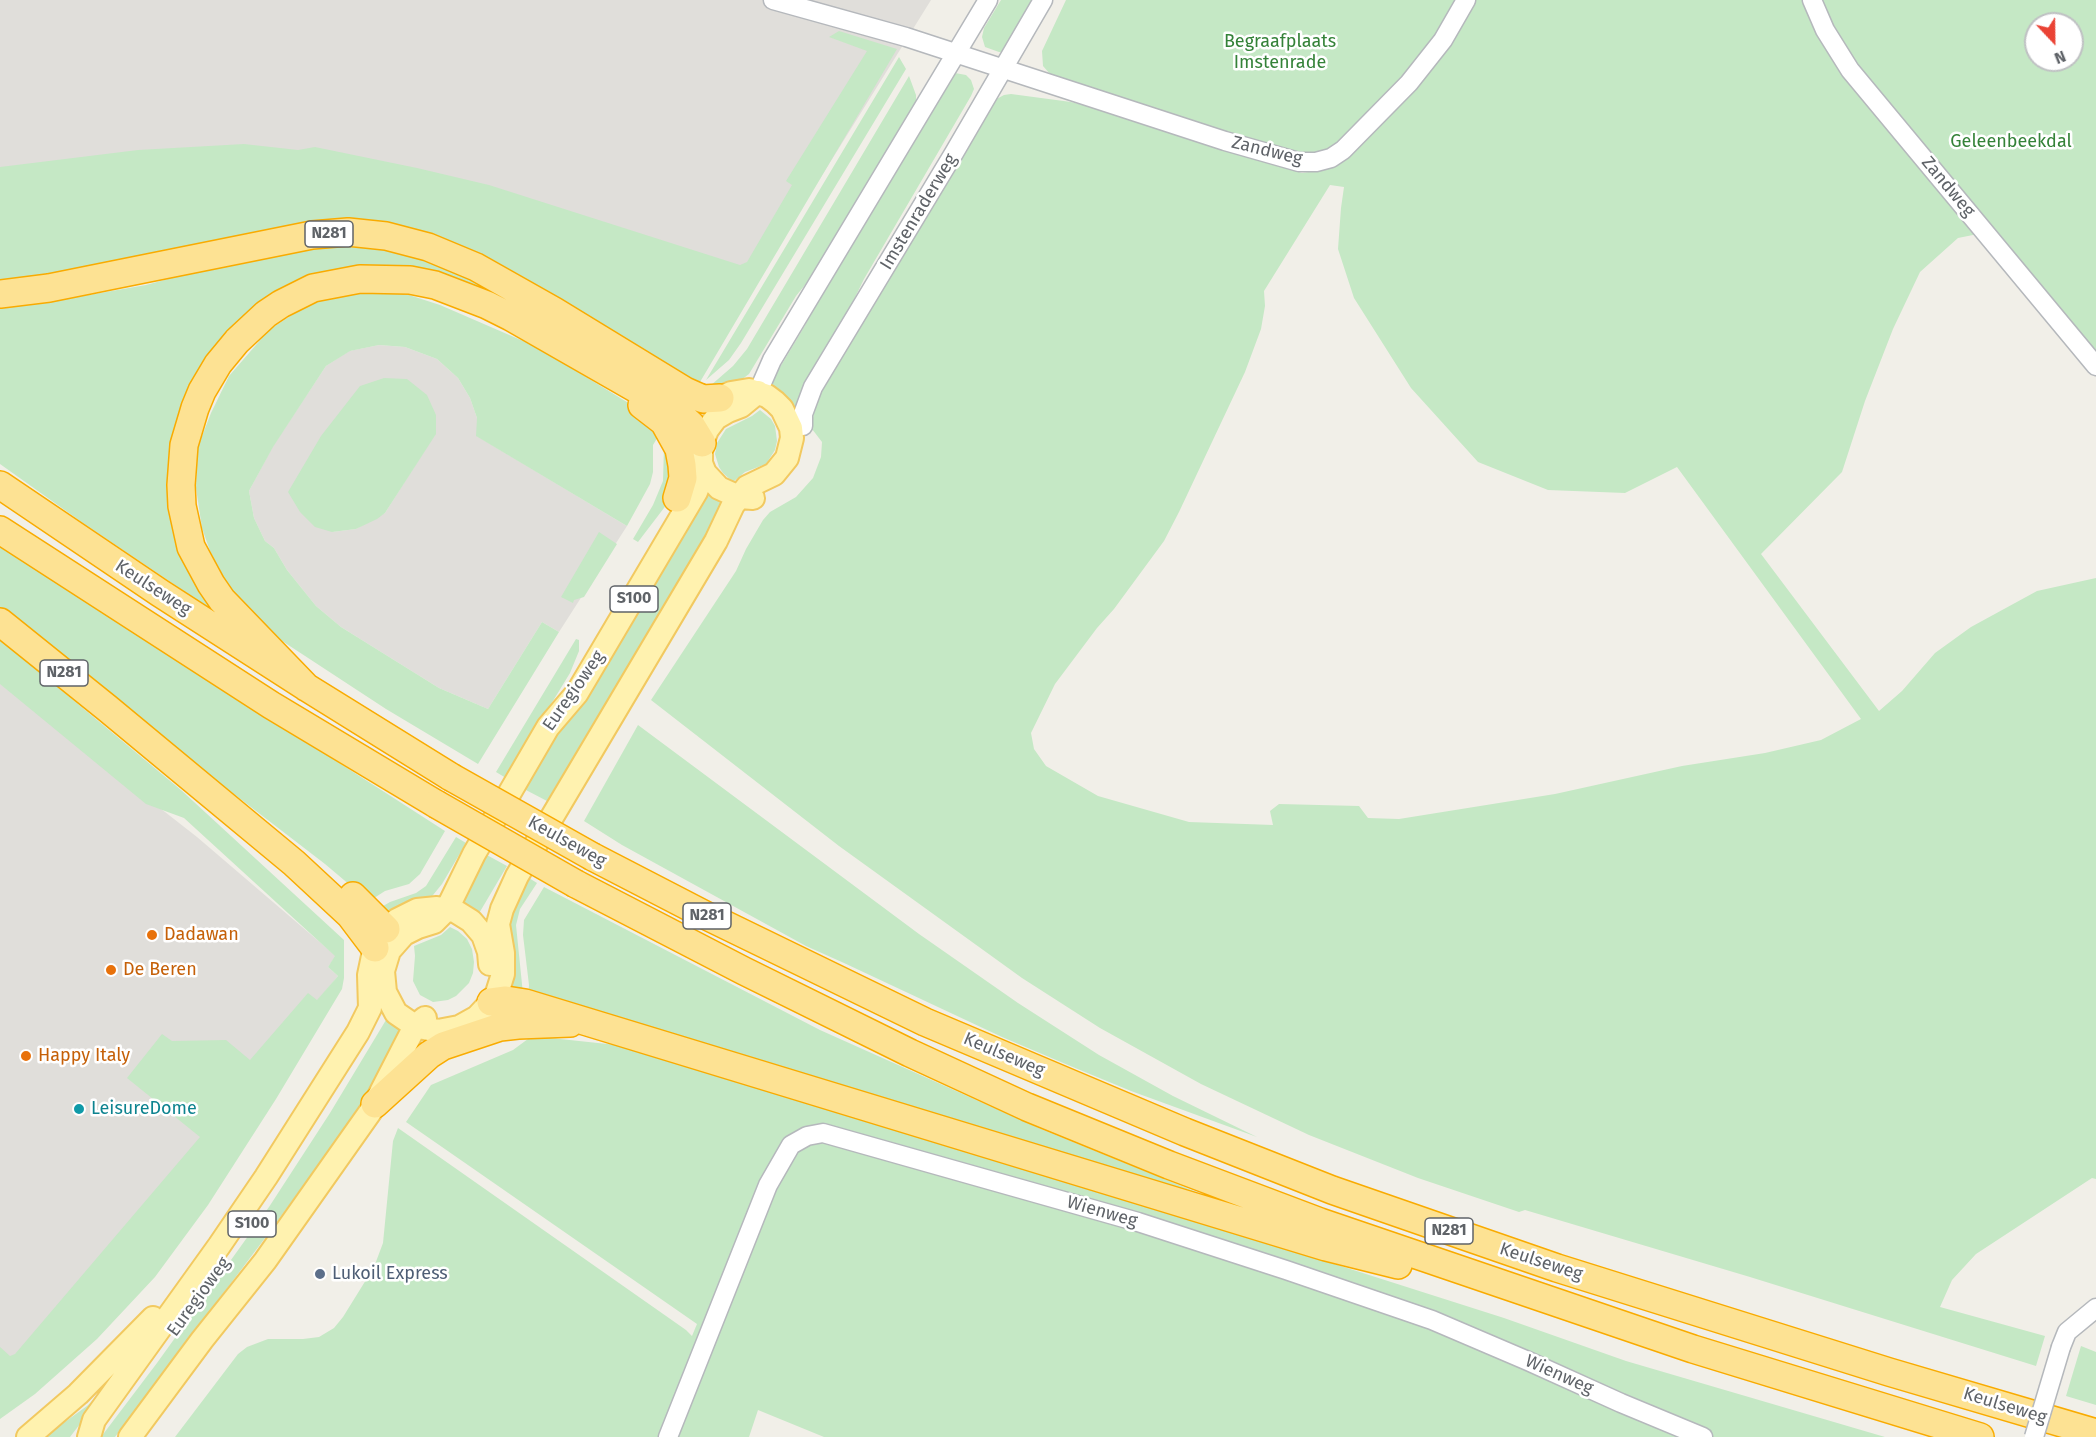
<!DOCTYPE html>
<style>
body{margin:0}
#map{position:relative;width:2096px;height:1437px;overflow:hidden;background:#f1efe8;font-family:"Fira Sans",sans-serif}
canvas{display:block}
.north{position:absolute;left:2024px;top:12px;width:60px;height:60px;box-sizing:border-box;background:#fff;border:2px solid #bfc1c3;border-radius:50%;rotate:158deg;font-size:16px;font-weight:700;line-height:24px;text-align:center;color:#5f6368}
.north::after{content:'';display:block;margin:auto;width:21px;height:27px;background:#ea4335;clip-path:polygon(50% 0,100% 100%,50% 72%,0 100%)}
</style>
<div id="map">
<canvas width="2096" height="1437"></canvas>
<div class="north">N</div>
</div>
<script>
const ctx = document.querySelector('canvas').getContext('2d');
ctx.lineJoin = 'round';
function fillPath(path, color) { ctx.fillStyle = color; ctx.fill(path, 'evenodd'); }
const shape = rows => new Path2D(rows.map(r => 'M' + r).join(''));
function stroke(path, color, width, dash) { ctx.strokeStyle = color; ctx.lineWidth = width; ctx.lineCap = dash ? 'butt' : 'round'; ctx.setLineDash(dash || []); ctx.stroke(path); }
function write(font, color, halo, rows, align = 'center') {
  ctx.font = font + ' "Fira Sans",sans-serif'; ctx.lineWidth = 5; ctx.setLineDash([]); ctx.textBaseline = 'middle'; ctx.strokeStyle = halo; ctx.fillStyle = color; for (const [text, x, y, turn = 0] of rows) {
    ctx.save(); ctx.translate(x, y); ctx.rotate((+turn || 0) * Math.PI / 180); ctx.textAlign = isNaN(turn) ? turn : align; if (halo) ctx.strokeText(text, 0, 0); ctx.fillText(text, 0, 0); ctx.restore();
  }
}
const industrial = shape([
 [0,0,931,0,724,333,0,217],
 [379,345,405,347,437,359,458,378,470,398,477,418,477,436,627,526,559,632,542,622,488,709,439,688,341,627,316,606,287,570,274,548,265,541,254,518,249,491,273,446,326,366,349,351],
 [435,434,385,513,356,529,332,532],
 [0,683,197,837,336,956,328,967,338,976,0,1386]
]);
const green = shape([
 [1001,0,1036,0,1004,52,999,52,985,47,982,37,984,28],
 [1066,0,1461,0,1447,27,1355,139,1315,155,1288,152,1057,82,1043,66,1042,51],
 [1470,0,2096,0,2096,376,2075,348,1978,234,1958,238,1920,272,1893,329,1865,401,1842,472,1761,554,1879,711,1902,691,1935,653,1971,627,2037,591,2096,578,2096,1179,2092,1178,1976,1254,1952,1280,1940,1307,2045,1336,2036,1366,1750,1277,1525,1210,1519,1212,1418,1178,1309,1135,1201,1084,1100,1028,1022,978,839,846,651,700,736,571,746,549,763,520,770,512,796,497,813,478,821,457,822,442,812,429,812,425,816,397,993,101,1004,95,1011,94,1071,102,1110,112,1302,173,1327,169,1339,163],
 [2036,24,2072,24,2072,60,2036,60],
 [1330,185,1344,187,1341,208,1338,249,1354,298,1411,388,1478,462,1548,490,1625,493,1677,467,1861,719,1821,740,1765,753,1682,766,1555,794,1399,819,1368,818,1359,806,1279,804,1270,811,1273,825,1189,822,1098,796,1046,766,1034,749,1031,733,1055,684,1097,628,1114,609,1164,541,1179,512,1245,372,1261,329,1265,306,1264,291],
 [839,31,897,49,700,382,696,383,403,231,0,282,0,167,138,150,244,144,298,150,315,147,417,168,489,185,740,265,747,262,792,185,786,181,867,51,829,37],
 [899,57,906,69,741,343,729,360,706,380],
 [955,73,966,75,971,80,974,89,971,96,864,279,823,363,796,411,769,391,770,384,804,327,839,262,949,76],
 [909,76,916,95,916,100,919,102,826,259,796,296,749,374,733,386,710,386,733,366,747,349],
 [348,242,430,257,623,361,456,283,291,287,178,439,217,603,212,610,83,523,0,464,0,308,31,305,146,285,273,250],
 [378,290,409,295,440,305,537,347,635,407,659,435,653,445,653,472,650,484,627,526,476,436,477,418,470,398,458,378,437,359,405,347,379,345,350,351,326,366,273,447,249,491,254,518,265,541,274,548,287,570,316,606,341,627,439,688,488,709,542,622,559,632,478,764,386,709,273,635,231,591,210,551,202,528,196,488,197,449,211,413,229,376,269,330,310,303,335,295],
 [384,378,407,379,427,395,436,415,436,434,385,513,377,519,356,529,332,532,315,527,300,512,288,492,321,436,360,386],
 [760,410,771,419,775,426,777,441,775,450,766,464,745,472,733,482,723,473,719,467,715,454,717,443,726,429,752,416],
 [664,447,672,448,667,504,638,542,633,539,653,505,663,481],
 [705,491,724,501,725,505,547,801,524,789],
 [599,532,617,544,584,597,574,600,573,603,561,597],
 [0,545,445,831,420,874,409,884,385,891,371,900,357,891,325,864,104,694,0,610],
 [0,639,181,790,344,940,344,978,342,989,276,1099,208,1205,155,1277,97,1339,35,1394,0,1419,0,1347,10,1356,15,1354,200,1137,127,1078,162,1034,172,1041,226,1040,250,1060,308,993,317,1000,338,976,328,967,335,956,184,818,146,804,0,684],
 [576,639,579,640,579,651,570,673,506,778,496,772],
 [638,725,919,934,1018,1003,1099,1055,1173,1096,1257,1137,1131,1091,1068,1065,1002,1037,844,963,806,946,622,845,584,821],
 [456,837,466,843,442,884,429,900,394,915,378,909,390,902,416,893,426,886],
 [485,854,507,866,478,915,457,902],
 [529,878,537,883,520,909,516,925,523,994,507,995,507,915],
 [544,887,820,1030,1041,1129,1290,1230,528,998,529,985,523,935,524,920],
 [450,927,458,931,467,939,472,949,474,962,473,973,469,983,456,996,448,1000,433,1002,420,995,413,981,415,956,414,946,441,935],
 [390,1019,406,1033,359,1109,265,1238,115,1437,101,1437,157,1363,269,1207,330,1113,386,1020],
 [532,1036,626,1046,1275,1245,1504,1318,1626,1361,1885,1437,824,1437,758,1410,749,1437,175,1437,238,1354,247,1347,268,1339,303,1339,319,1337,334,1328,343,1317,374,1267,383,1243,393,1141,398,1128,686,1330,692,1336,697,1324,406,1122,431,1085,513,1050],
 [2081,1346,2096,1352,2096,1405,2066,1396],
 [113,1381,70,1437,44,1437,87,1406]
]);
const minor = shape([
 [773,0,906,37,1225,141,1299,162,1316,162,1331,158,1343,150,1409,83,1443,40,1466,0],
 [1812,0,1825,30,1850,70,2096,366],
 [758,392,772,360,988,0],
 [803,426,803,414,813,387,954,153,1043,0],
 [2061,1347,2067,1332,2096,1308],
 [668,1437,768,1185,791,1145,807,1136,823,1133,1138,1222,1286,1270,1432,1320,1528,1361,1621,1403,1703,1437]
]);
const major = shape([
 [701,463,701,479,696,492,577,693,548,727,474,854,447,909,434,922,418,927,404,934,389,951,383,971,385,992,396,1013,415,1026,438,1031,459,1027,477,1017,491,1002,497,993,503,974,503,953,498,924,502,909,517,876,716,541,733,505,747,487,774,474,787,458,792,438,791,428,782,409,775,402,767,396,749,390,731,393,720,398],
 [753,498,739,497,719,488,705,473,701,463,701,453,702,443,707,430,716,418,728,411,741,406,758,392],
 [378,1098,415,1026,425,1018],
 [28,1437,78,1394,153,1318],
 [89,1437,94,1420,219,1246,266,1177,358,1032,370,1008,369,975,373,956,378,941,386,929,397,920,417,910,437,908,455,911,471,921,483,935,489,952,490,964],
 [130,1437,202,1340,265,1261,385,1091]
]);
const highway = shape([
 [0,294,49,288,312,235,348,232,386,236,428,247,476,267,554,311,685,391,703,399,720,398],
 [642,405,664,422,679,449,682,465,683,478,677,498],
 [0,485,160,593,306,687,451,777],
 [0,530,271,705,436,804],
 [0,622,107,708,294,863,350,915,375,948],
 [306,687,222,600,211,584,191,547,182,506,181,485,184,445,195,408,202,391,218,364,237,341,266,314,281,304,313,288,360,279,410,280,435,285,487,305,511,317,677,412,691,425,702,443],
 [593,857,707,916,925,1022,1185,1132,1332,1190,1557,1268,1889,1372,2096,1433],
 [576,884,744,971,910,1053,1027,1107,1169,1165,1320,1222,1693,1349,1980,1437],
 [353,896,386,929],
 [491,1002,506,1000,525,1003,1326,1247,1398,1265],
 [375,1104,429,1055,443,1046,500,1027,518,1025,570,1023]
]);
const minorBridge = shape([
 [2034,1437,2061,1347]
]);
const highwayBridge = shape([
 [451,777,593,857],
 [436,804,576,884]
]);
const markers = [
 [152,935,6,"#e8710a"],
 [111,970,6,"#e8710a"],
 [26,1056,6,"#e8710a"],
 [79,1109,6,"#0f9aa8"],
 [320,1274,6,"#5c6f8a"]
];
const shields = [
 [329,234,48],
 [634,599,48],
 [64,673,48],
 [707,916,48],
 [252,1224,48],
 [1449,1231,48]
];
const shieldNames = [
 ["N281",329,234],
 ["S100",634,599],
 ["N281",64,673],
 ["N281",707,916],
 ["S100",252,1224],
 ["N281",1449,1231]
];
const parkNames = [
 ["Begraafplaats",1280,42],
 ["Imstenrade",1280,63],
 ["Geleenbeekdal",2011,142]
];
const streetNames = [
 ["Zandweg",1267,151,14],
 ["Zandweg",1948,187,50],
 ["Imstenraderweg",919,212,-59],
 ["Keulseweg",153,588,33],
 ["Euregioweg",574,691,-55],
 ["Keulseweg",567,842,29],
 ["Keulseweg",1004,1055,23],
 ["Wienweg",1102,1212,16],
 ["Keulseweg",1541,1262,18],
 ["Euregioweg",199,1297,-54],
 ["Wienweg",1559,1375,24],
 ["Keulseweg",2005,1406,17]
];
const foodNames = [
 ["Dadawan",164,935],
 ["De Beren",123,970],
 ["Happy Italy",38,1056]
];
const cultureNames = [
 ["LeisureDome",91,1109]
];
const serviceNames = [
 ["Lukoil Express",332,1274]
];
fillPath(industrial, '#e0deda');
fillPath(green, '#c5e8c5');
stroke(minor, '#b5b8bc', 21);
stroke(major, '#f2c960', 26);
stroke(highway, '#f9ab00', 30);
stroke(minor, '#fff', 18);
stroke(major, '#fff2af', 22);
stroke(highway, '#fde293', 27);
stroke(minorBridge, '#b5b8bc', 21, []);
stroke(highwayBridge, '#f9ab00', 30, []);
stroke(minorBridge, '#fff', 18);
stroke(highwayBridge, '#fde293', 27);
for (const [x, y, r, color] of markers) { const dot = new Path2D(); dot.arc(x, y, r, 0, 2 * Math.PI); ctx.fillStyle = color; ctx.fill(dot); stroke(dot, '#fff', 2); }
for (const [x, y, w] of shields) { const box = new Path2D(); box.roundRect(x - w / 2, y - 13, w, 26, 4.5); ctx.fillStyle = '#fff'; ctx.fill(box); stroke(box, '#5f6368', 1.5); }
write('bold 16px', '#5f6368', null, shieldNames);
write('18px', '#348238', '#fff', parkNames);
write('18px', '#5f6368', '#fff', streetNames);
write('18px', '#c56008', '#fff', foodNames, 'left');
write('18px', '#0d838f', '#fff', cultureNames, 'left');
write('18px', '#4e5e75', '#fff', serviceNames, 'left');
</script>
